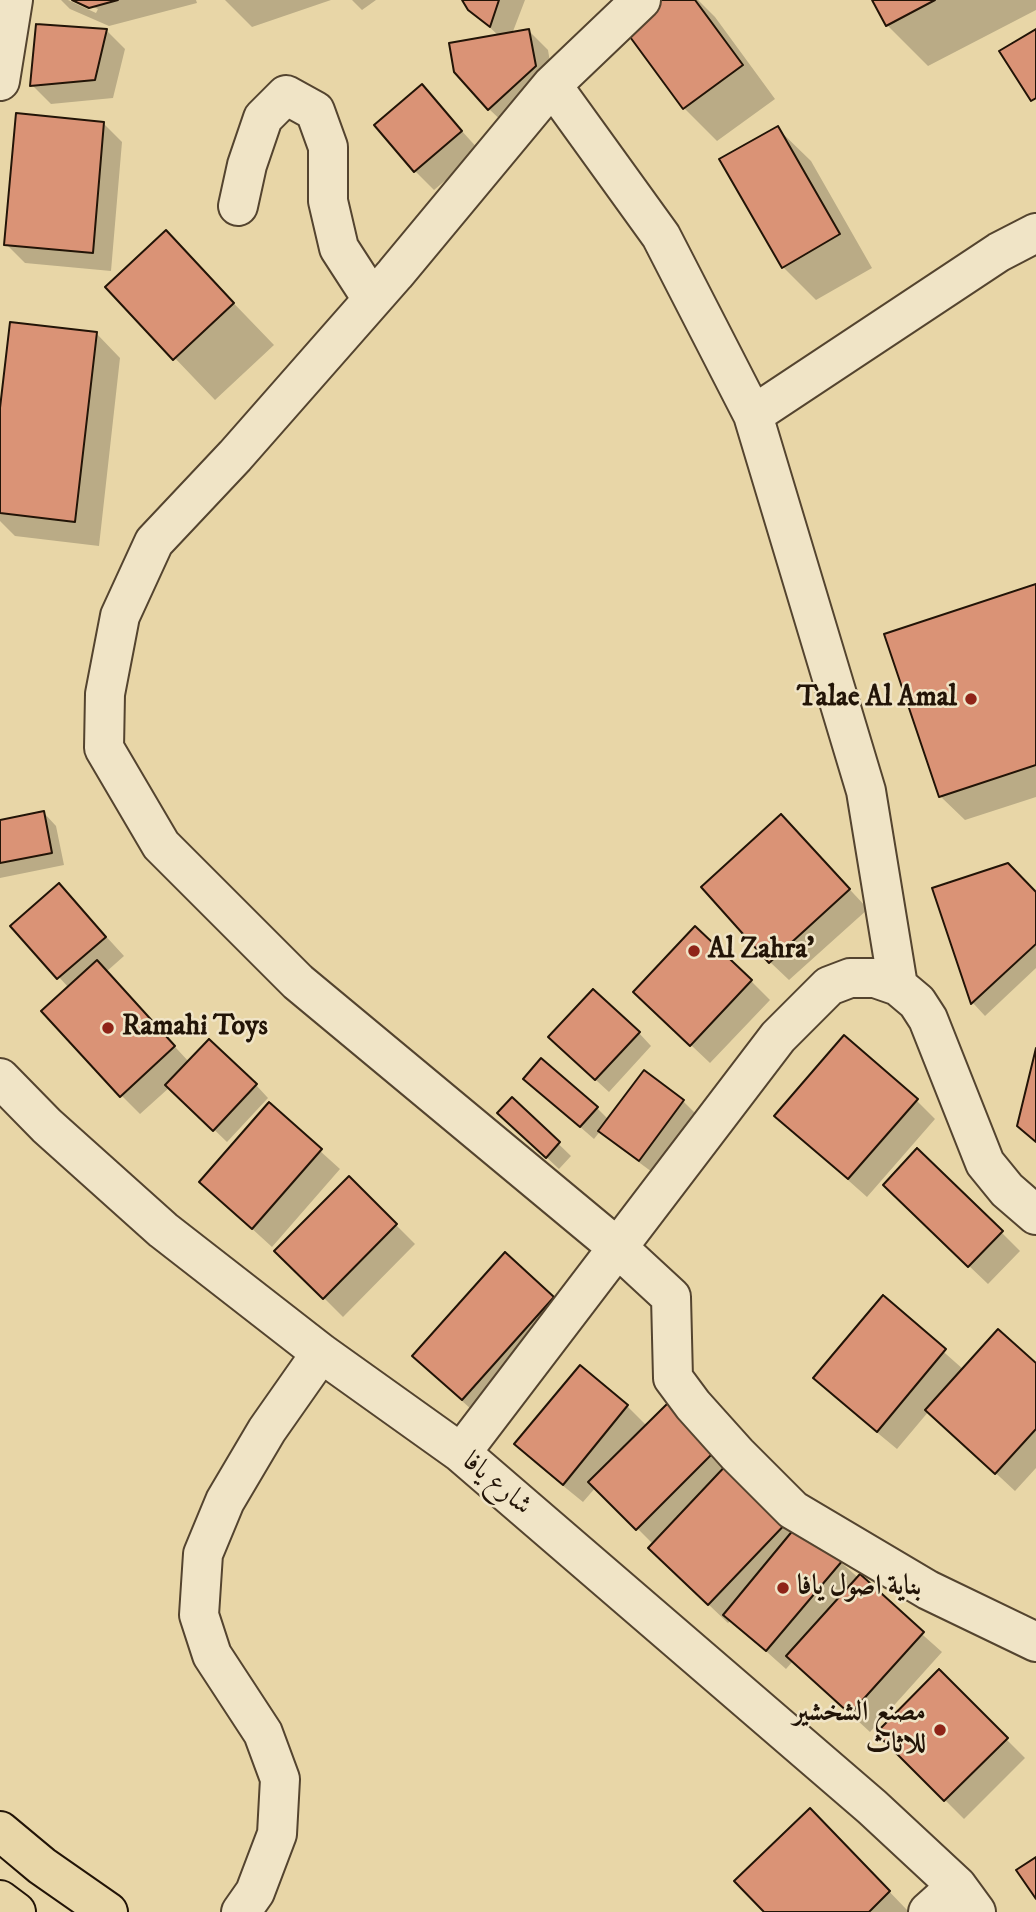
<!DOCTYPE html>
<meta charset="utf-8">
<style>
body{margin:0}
canvas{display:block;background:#e8d6a7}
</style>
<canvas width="1036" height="1912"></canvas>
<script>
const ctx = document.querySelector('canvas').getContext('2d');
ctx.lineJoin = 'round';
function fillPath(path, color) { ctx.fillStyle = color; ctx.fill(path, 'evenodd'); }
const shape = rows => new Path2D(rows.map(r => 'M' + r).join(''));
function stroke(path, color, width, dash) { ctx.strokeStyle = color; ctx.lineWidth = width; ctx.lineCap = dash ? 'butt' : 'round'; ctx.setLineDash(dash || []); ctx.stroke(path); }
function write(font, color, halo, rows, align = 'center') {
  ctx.font = font + ' "IM FELL DW Pica",Amiri,serif'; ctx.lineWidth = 5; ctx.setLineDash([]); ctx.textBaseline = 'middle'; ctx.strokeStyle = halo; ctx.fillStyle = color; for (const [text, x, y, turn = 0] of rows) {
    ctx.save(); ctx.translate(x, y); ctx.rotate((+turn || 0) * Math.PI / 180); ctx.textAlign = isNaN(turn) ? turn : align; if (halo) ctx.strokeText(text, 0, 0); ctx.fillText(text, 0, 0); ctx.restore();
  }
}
const shadow = shape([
 [61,0,68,0,96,13,98,9,76,0,196,0,197,3,109,26,70,9],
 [225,0,331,0,252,27],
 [352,0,376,0,362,10],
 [464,0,525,0,512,34,529,31,548,50,554,86,508,127,489,109,499,36,470,9],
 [660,0,698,0,715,17,775,99,717,141,684,108],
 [874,0,1036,0,1036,10,928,66,887,25],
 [106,30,125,49,113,98,51,104,32,85],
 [422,87,480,151,434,190,415,171],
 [103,123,122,142,111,271,25,263,6,244],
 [777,128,811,161,872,268,816,300,783,267],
 [166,233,274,345,215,400,107,287],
 [96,333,120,358,99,546,15,536,0,521,0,423],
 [1036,586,1036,797,965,820,940,796],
 [44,813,56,826,64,865,0,878,0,821],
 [781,816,868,909,789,980,770,962],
 [59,885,124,956,106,972,189,1062,256,1085,268,1098,227,1142,170,1087,140,1114,121,1095,69,988,12,926],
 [934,889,1036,894,1036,968,985,1016,973,1003],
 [751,981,770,1000,710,1063,655,1011],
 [639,1033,651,1046,609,1092,563,1050],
 [644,1072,683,1101,696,1114,652,1172,613,1143,601,1130,594,1139,525,1079,597,1108,609,1120],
 [512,1099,571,1156,559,1169,512,1125],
 [916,1100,935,1119,867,1197,776,1116],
 [269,1105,340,1169,272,1247,201,1182],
 [349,1178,415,1244,343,1317,277,1251],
 [904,1204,1001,1232,1020,1251,988,1284],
 [553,1298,572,1317,481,1418,433,1375],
 [883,1298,964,1370,1036,1366,1036,1468,1015,1491,929,1411,897,1449,834,1397,815,1378],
 [580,1367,627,1406,647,1426,669,1405,800,1526,942,1652,870,1732,793,1661,786,1669,731,1620,728,1623,669,1567,654,1545,596,1487,583,1502,535,1463,516,1444],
 [939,1672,1025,1758,964,1819,878,1733],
 [829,1829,908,1911,907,1912,766,1912]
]);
const building = shape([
 [72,0,118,0,89,8,72,0],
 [462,0,499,0,490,27,468,10,462,0],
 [657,0,695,0,743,65,683,109,622,26,657,0],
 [872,0,935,0,886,26,872,0],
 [36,24,107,29,95,80,30,86,36,24],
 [529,29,536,66,488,110,454,72,449,43,529,29],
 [1036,29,1036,98,1031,101,999,51,1036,29],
 [422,84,462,131,414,172,374,125,422,84],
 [16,113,104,122,93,253,4,245,16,113],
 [778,126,840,234,782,268,719,159,778,126],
 [166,230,234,303,173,360,105,287,166,230],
 [10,322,97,332,75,522,0,513,0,408,10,322],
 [1036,584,1036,765,939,797,884,634,1036,584],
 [44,811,52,853,0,863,0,820,44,811],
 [781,814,850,889,769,963,701,887,781,814],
 [1008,863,1036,892,1036,944,971,1004,932,888,1008,863],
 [59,883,106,937,57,979,10,926,59,883],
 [695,926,752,980,690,1046,633,992,695,926],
 [97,960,175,1046,120,1097,41,1011,97,960],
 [593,989,640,1032,595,1080,548,1037,593,989],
 [844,1035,918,1099,848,1179,774,1116,844,1035],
 [209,1039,257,1084,213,1131,165,1085,209,1039],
 [1036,1048,1036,1142,1017,1126,1036,1048],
 [541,1058,598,1107,580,1127,523,1079,541,1058],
 [644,1070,684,1100,639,1161,598,1131,644,1070],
 [512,1097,560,1142,546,1158,497,1113,512,1097],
 [269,1102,322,1149,252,1229,199,1182,269,1102],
 [917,1148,1003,1231,968,1267,883,1185,917,1148],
 [349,1176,397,1224,323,1299,274,1251,349,1176],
 [505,1252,554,1297,462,1400,412,1356,505,1252],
 [883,1295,946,1349,877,1432,813,1378,883,1295],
 [998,1329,1036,1363,1036,1429,995,1474,925,1410,998,1329],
 [580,1365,628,1405,563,1485,514,1444,580,1365],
 [669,1402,716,1450,636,1530,588,1482,669,1402],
 [731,1460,792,1517,708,1605,648,1548,731,1460],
 [799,1523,843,1560,766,1651,723,1615,799,1523],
 [860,1574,924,1632,850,1714,786,1656,860,1574],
 [939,1669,1008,1738,944,1801,876,1733,939,1669],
 [810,1808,890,1891,869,1912,764,1912,734,1881,810,1808],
 [1036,1857,1036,1899,1016,1870,1036,1857]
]);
const minor = shape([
 [641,0,552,85,395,274,235,456,154,542,120,616,105,694,104,748,161,845,298,982,618,1248,671,1297,673,1378,693,1405,737,1454,793,1510,928,1590,1036,1642],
 [0,81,13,0],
 [552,85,661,236,753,415,866,791,898,986],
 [238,206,247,165,263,118,286,95,315,111,328,147,328,201,339,248,372,299],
 [753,415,999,252,1036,233],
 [0,1078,47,1126,163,1230,321,1353,461,1453,872,1807,957,1886,976,1912],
 [461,1453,778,1037,829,986,850,978,875,978,898,986,917,1002,928,1019,985,1163,1007,1190,1036,1215],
 [241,1912,255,1892,277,1834,280,1779,263,1733,212,1655,199,1615,203,1554,225,1501,267,1430,321,1353],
 [928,1912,957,1886]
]);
const major = shape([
 [0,1831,42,1866,108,1912],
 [0,1900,16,1912]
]);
const markers = [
 [971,699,7,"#8f2418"],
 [694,951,7,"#8f2418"],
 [108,1028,7,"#8f2418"],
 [783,1588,7,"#8f2418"],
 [940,1730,7,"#8f2418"]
];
const poiNames = [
 ["Talae Al Amal",957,699,"right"],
 ["Al Zahra'",708,951],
 ["Ramahi Toys",122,1028],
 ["بناية اصول يافا",797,1588],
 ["مصنع الشخشير",926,1714,"right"],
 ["للاثاث",926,1746,"right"]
];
const streetNames = [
 ["شارع يافا",496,1485,40]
];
fillPath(shadow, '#0003');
fillPath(building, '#da9376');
stroke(building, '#221407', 2);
stroke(minor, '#54442f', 42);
stroke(major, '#221407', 42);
stroke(minor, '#f0e4c6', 38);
stroke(major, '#e8d6a7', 38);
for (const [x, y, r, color] of markers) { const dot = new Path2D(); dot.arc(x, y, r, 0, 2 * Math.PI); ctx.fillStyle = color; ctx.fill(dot); stroke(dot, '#f0e4c6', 2.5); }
write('bold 28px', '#221407', '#f0e4c6', poiNames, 'left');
write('28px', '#221407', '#f0e4c6', streetNames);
</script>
